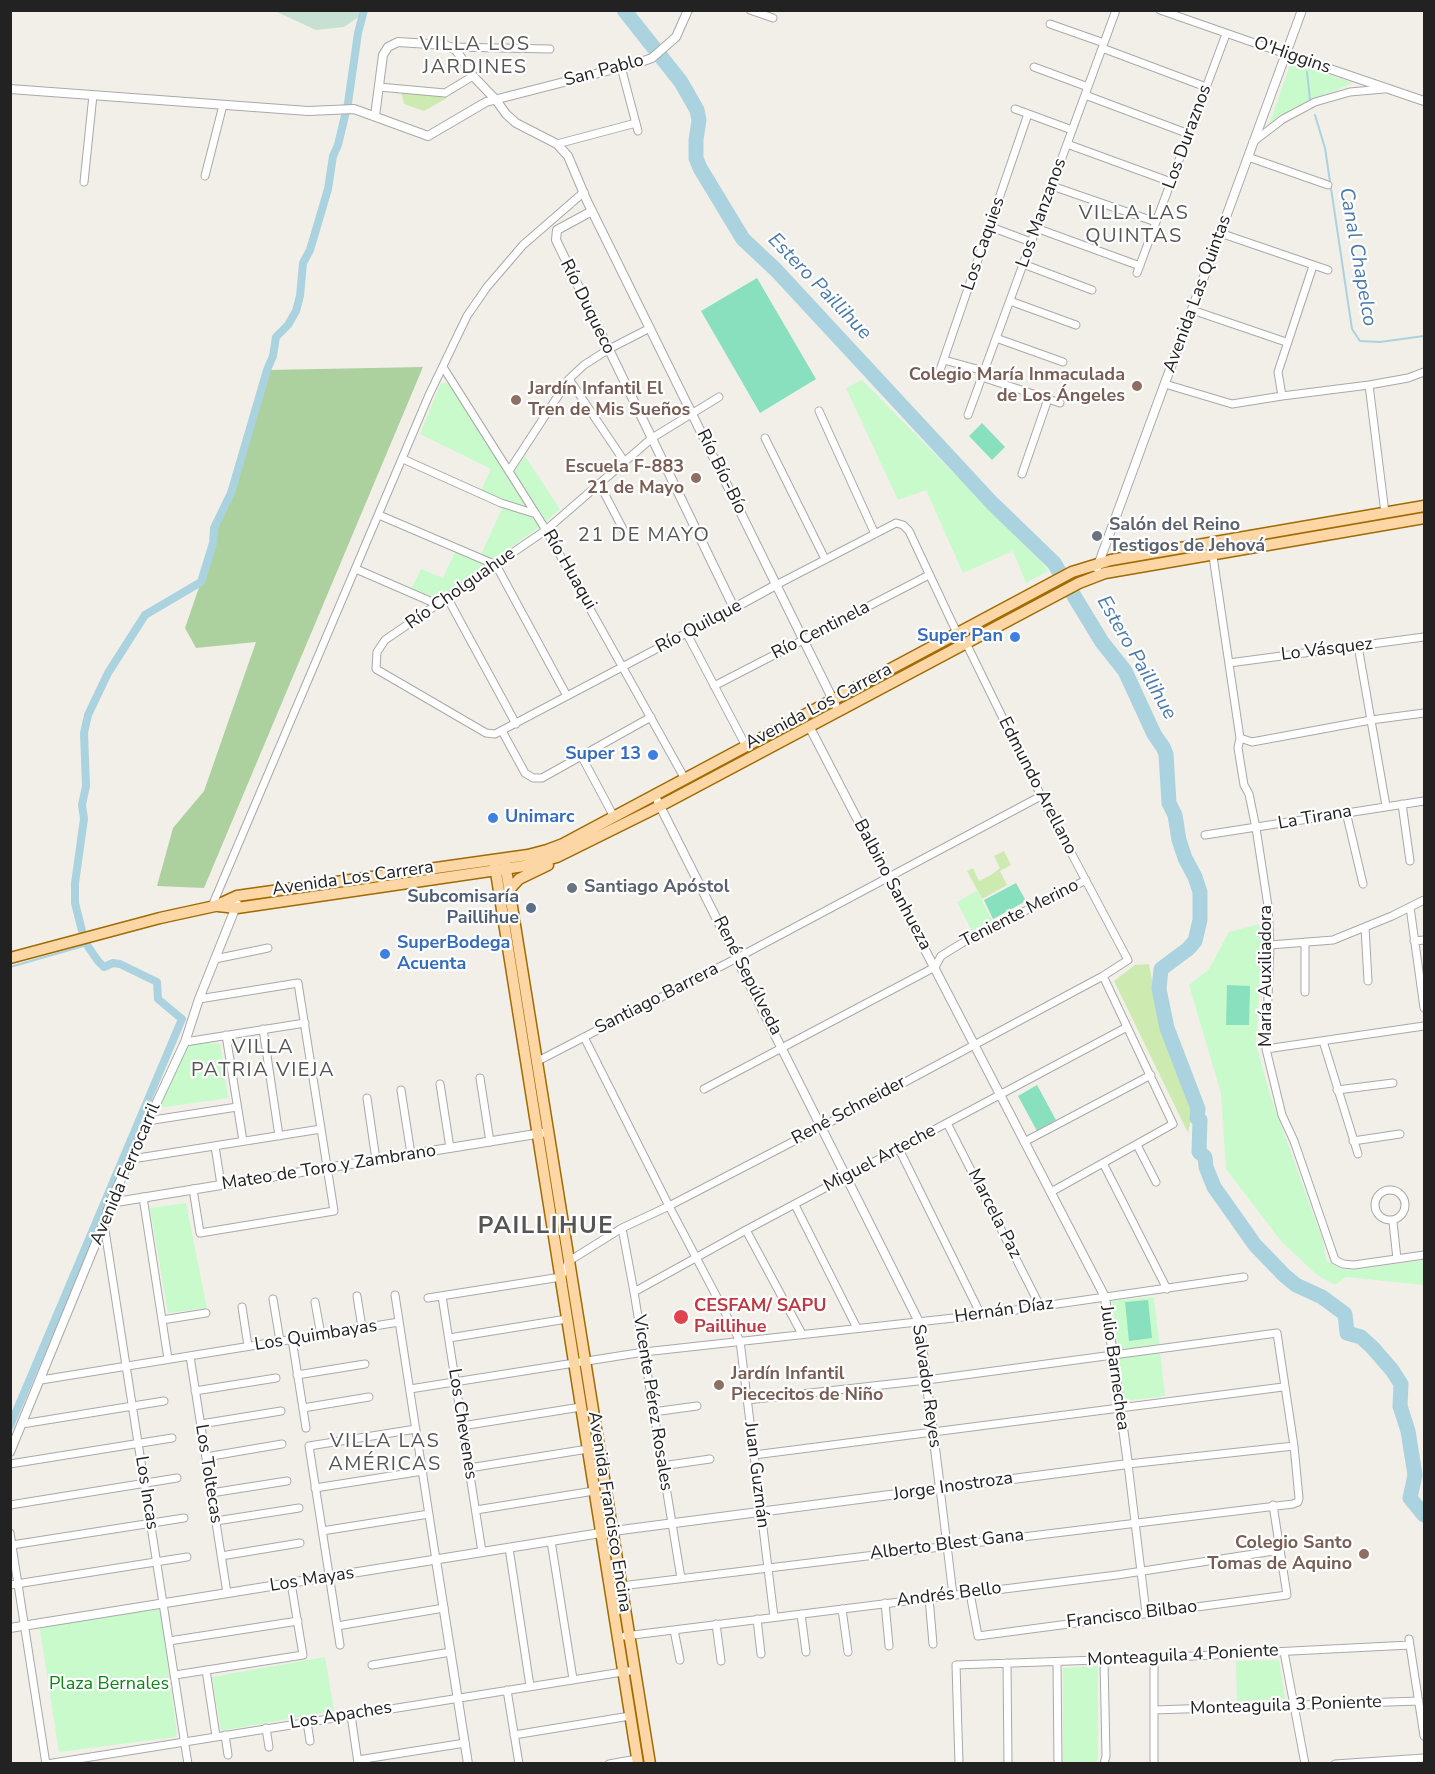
<!DOCTYPE html>
<meta charset="utf-8">
<style>
body{margin:0}
#map{position:relative;width:1435px;height:1774px;overflow:hidden;background:#f2efe9;font-family:"Nunito Sans",sans-serif}
canvas{display:block}
.frame{position:absolute;inset:0;border:12px solid #222;pointer-events:none}
</style>
<div id="map">
<canvas width="1435" height="1774"></canvas>
<div class="frame"></div>
</div>
<script>
const ctx = document.querySelector('canvas').getContext('2d');
ctx.lineJoin = 'round';
function fillPath(path, color) { ctx.fillStyle = color; ctx.fill(path, 'evenodd'); }
const shape = rows => new Path2D(rows.map(r => 'M' + r).join(''));
function stroke(path, color, width, dash) { ctx.strokeStyle = color; ctx.lineWidth = width; ctx.lineCap = dash ? 'butt' : 'round'; ctx.setLineDash(dash || []); ctx.stroke(path); }
function write(font, color, halo, rows, align = 'center') {
  ctx.font = font + ' "Nunito Sans",sans-serif'; ctx.lineWidth = 4.5; ctx.setLineDash([]); ctx.textBaseline = 'middle'; ctx.strokeStyle = halo; ctx.fillStyle = color; for (const [text, x, y, turn = 0] of rows) {
    ctx.save(); ctx.translate(x, y); ctx.rotate((+turn || 0) * Math.PI / 180); ctx.textAlign = isNaN(turn) ? turn : align; if (halo) ctx.strokeText(text, 0, 0); ctx.fillText(text, 0, 0); ctx.restore();
  }
}
const grass = shape([
 [401,91,446,95,447,98,424,111,404,104],
 [1004,851,1011,865,1000,871,1007,885,982,899,967,871,973,868,979,881,991,875,1000,868,994,856],
 [1149,964,1161,1027,1192,1114,1188,1133,1114,981,1135,965]
]);
const forest = shape([
 [423,367,204,888,157,886,173,828,204,791,256,642,196,648,185,628,206,567,213,543,214,528,231,493,267,370]
]);
const wetland = shape([
 [293,10,364,10,364,13,344,27,316,30,277,12]
]);
const park = shape([
 [1291,62,1353,83,1296,107,1269,125],
 [862,380,1044,565,1048,571,1026,583,1013,551,963,573,926,490,898,500,846,388],
 [441,383,451,383,510,477,525,456,560,509,538,528,439,598,411,589,421,569,443,578,455,552,478,561,505,502,481,490,491,469,420,434],
 [977,891,992,920,972,931,957,902],
 [1263,923,1256,1044,1269,1092,1323,1241,1326,1260,1340,1269,1354,1270,1424,1260,1424,1285,1346,1277,1335,1285,1317,1275,1281,1241,1226,1169,1221,1093,1189,985,1209,969,1229,932],
 [187,1040,220,1044,228,1098,159,1108],
 [186,1203,207,1308,168,1313,150,1208],
 [1154,1297,1165,1396,1124,1401,1112,1301],
 [160,1609,177,1733,175,1737,59,1752,39,1624],
 [325,1657,334,1711,221,1731,212,1677],
 [1279,1660,1285,1699,1237,1701,1236,1661],
 [1098,1666,1098,1757,1096,1763,1063,1763,1063,1668]
]);
const pitch = shape([
 [757,278,816,379,760,413,701,311],
 [982,423,1005,447,992,460,969,436],
 [1016,883,1026,901,993,919,984,900],
 [1227,985,1250,986,1249,1025,1226,1025],
 [1037,1085,1056,1120,1037,1131,1018,1096],
 [1148,1300,1152,1338,1129,1341,1125,1302]
]);
const stream = shape([
 [1307,72,1310,100],
 [1315,115,1325,148,1352,329,1360,341,1380,342,1424,336],
 [10,967,87,945]
]);
const canal = shape([
 [82,931,75,903,75,883,84,819,82,805,86,786,84,733,88,715,108,673,145,615,201,582,213,543,214,528,231,493,267,370,273,356,276,337,288,325,296,311,300,296,303,263,310,250,328,189,333,156,338,145,348,103,358,33,364,10],
 [10,1426,182,1019,158,999,157,982,120,964,113,963,104,967,98,961,85,942]
]);
const river = shape([
 [624,10,681,82,697,110,699,120,696,140,696,158,700,168,743,239,776,270,992,503,1054,563,1102,642,1125,671,1154,734,1163,747,1166,754,1169,803,1175,815,1179,840,1185,858,1195,877,1200,892,1200,920,1195,941,1188,949,1161,969,1159,989,1167,1028,1198,1109,1197,1118,1200,1120,1199,1152,1205,1157,1206,1167,1214,1187,1255,1245,1284,1275,1296,1285,1322,1297,1345,1314,1347,1333,1361,1337,1372,1347,1392,1370,1401,1384,1400,1406,1408,1431,1415,1475,1410,1498,1424,1515]
]);
const minor = shape([
 [750,10,773,18],
 [1160,10,1286,54],
 [1050,24,1104,43],
 [451,47,550,49],
 [1102,48,1206,87],
 [621,67,638,131],
 [1034,67,1088,87],
 [379,87,445,93,473,76],
 [1085,95,1189,134],
 [1015,109,1072,130],
 [1253,142,1283,119,1315,102,1350,92,1384,89],
 [557,144,636,123],
 [1067,144,1171,182],
 [1248,157,1328,185],
 [205,176,223,105],
 [84,182,93,95],
 [1052,186,1156,222],
 [991,227,1031,242],
 [1036,228,1140,266],
 [1220,233,1328,270],
 [1023,264,1092,290],
 [1137,273,1226,34],
 [1010,301,1076,325],
 [1192,310,1286,342],
 [996,338,1063,362],
 [944,360,984,371],
 [443,367,546,530,685,779],
 [939,373,1028,114],
 [982,377,1060,403],
 [569,379,624,461],
 [1165,384,1232,404,1282,396,1369,385,1408,378,1424,372],
 [1369,385,1385,513],
 [1282,396,1278,372,1313,266],
 [719,397,652,438,546,530,385,640,377,652,376,669,486,733,495,734,734,608],
 [819,411,875,534],
 [968,415,1116,10],
 [765,438,825,559],
 [403,459,501,503,536,514],
 [509,471,569,379,584,365,609,349,650,328],
 [1022,474,1048,399],
 [599,483,625,533],
 [379,515,496,565,567,696],
 [1211,543,1240,738,1238,748,1244,785,1249,794,1256,828,1268,906,1270,945,1266,1049,1282,1115,1294,1141,1335,1260,1343,1264,1354,1265,1424,1255],
 [356,569,439,605],
 [776,585,896,523,903,525,909,531,957,633],
 [448,599,516,724],
 [687,634,746,746],
 [1358,646,1386,806],
 [1229,663,1424,637],
 [714,686,929,575],
 [502,731,525,773,533,778,542,778,651,717],
 [1240,738,1252,742,1371,720,1424,713],
 [582,757,614,817],
 [1402,804,1410,861],
 [1346,812,1363,884],
 [1205,835,1424,801],
 [212,906,429,395,467,316,487,287,523,245,584,192],
 [1410,907,1424,1008],
 [1365,927,1368,981],
 [1414,941,1424,940],
 [1270,945,1333,940,1392,916,1424,900],
 [215,959,268,948],
 [1305,992,1305,942],
 [263,1029,279,1136],
 [226,1035,243,1141],
 [584,1037,669,1206,740,1341,774,1617],
 [1323,1041,1358,1154],
 [185,1042,305,1023],
 [1266,1049,1424,1026],
 [536,1062,737,958,1041,796],
 [480,1078,490,1142],
 [440,1084,450,1148],
 [704,1089,935,967,941,956,962,943,1086,880],
 [401,1090,411,1154],
 [1337,1090,1393,1083],
 [367,1098,376,1160],
 [147,1121,237,1107],
 [947,1123,1040,1306],
 [1353,1141,1400,1134],
 [1024,1142,1151,1075],
 [1137,1145,1156,1182],
 [215,1146,221,1185],
 [899,1149,981,1315],
 [132,1159,321,1129],
 [1103,1163,1167,1289],
 [193,1189,200,1233,334,1211,298,983,199,999],
 '1375 1205a15 15 0 1 1 30 0a15 15 0 1 1-30 0Z',
 [1051,1192,1173,1124,1103,976],
 [143,1197,168,1359],
 [795,1205,857,1328],
 [1393,1222,1397,1259],
 [104,1224,188,1764],
 [622,1228,634,1292,681,1578],
 [746,1230,802,1334],
 [634,1292,746,1230,1127,1027],
 [395,1295,436,1560],
 [357,1296,362,1328],
 [442,1296,482,1552],
 [428,1298,561,1277,569,1261,622,1228,669,1206,823,1126,1103,976,1128,960,1041,796,966,643],
 [273,1299,280,1341],
 [315,1302,321,1335],
 [242,1307,248,1346],
 [162,1320,206,1313],
 [449,1338,567,1319],
 [292,1339,306,1428],
 [190,1356,227,1593],
 [297,1375,365,1364],
 [41,1380,399,1322],
 [410,1389,644,1352,981,1315,1244,1277],
 [195,1391,276,1378],
 [303,1408,369,1397],
 [653,1412,697,1406],
 [22,1424,164,1401],
 [201,1424,281,1411],
 [462,1426,581,1407],
 [754,1455,1283,1387],
 [206,1457,282,1444],
 [10,1464,172,1438],
 [662,1466,710,1459],
 [469,1468,588,1449],
 [315,1488,423,1471],
 [940,1488,953,1595],
 [211,1493,287,1481],
 [10,1505,177,1478],
 [476,1510,594,1491],
 [216,1521,299,1508],
 [322,1531,429,1514],
 [10,1533,46,1764],
 [551,1541,573,1679],
 [12,1545,184,1518],
 [509,1548,530,1686],
 [221,1556,300,1543],
 [10,1585,187,1557],
 [621,1586,1293,1504,1298,1502,1299,1498,1294,1446,1277,1333,927,1380,747,1400],
 [970,1593,978,1636,1287,1595,1273,1505],
 [929,1598,933,1644],
 [885,1603,889,1646],
 [842,1609,848,1652],
 [1146,1613,1128,1464,1294,1446],
 [801,1614,806,1652],
 [757,1619,761,1654],
 [716,1624,721,1661],
 [337,1626,444,1608],
 [674,1630,680,1660],
 [625,1636,1117,1575,1280,1550],
 [1409,1639,1424,1736],
 [169,1641,298,1621],
 [340,1645,309,1446,416,1429],
 [1284,1652,1305,1764],
 [1154,1658,1154,1764],
 [1057,1662,1058,1764],
 [1007,1663,1008,1764],
 [372,1665,451,1652],
 [206,1670,216,1736],
 [175,1675,303,1655,291,1583],
 [507,1690,519,1764],
 [1154,1710,1419,1701],
 [351,1715,358,1763],
 [307,1722,310,1741],
 [266,1728,269,1747],
 [225,1735,228,1755],
 [514,1735,630,1716],
 [358,1760,465,1743],
 [47,1764,635,1670],
 [609,1764,637,1759],
 [959,1764,956,1665,1154,1658,1410,1645],
 [1104,1764,1106,1756,1104,1660],
 [1335,1764,1424,1758]
]);
const tertiary = shape([
 [1286,54,1424,101],
 [10,89,308,111,354,109,428,136,486,102,638,63,652,58,676,37,688,10],
 [375,116,383,55,388,47,398,42,445,45,456,50,473,76,496,100,506,114,516,123,557,144,568,156,587,201,835,704],
 [592,211,557,230,556,240,734,608,776,585],
 [1097,568,1302,10],
 [658,802,919,1322,940,1488],
 [110,1203,542,1133],
 [10,1452,104,1223,110,1203,185,1042,199,999,237,904],
 [436,1560,468,1764],
 [10,1628,613,1531,1128,1464,1105,1297,809,726]
]);
const primary = shape([
 [505,863,650,1764],
 [495,866,638,1764],
 [509,890,519,879,548,865],
 [218,906,237,908,524,866,557,857,660,806,1079,583,1105,573,1424,518],
 [10,958,160,918,215,906,237,896,528,855,547,850,563,844,1072,572,1111,560,1424,506]
]);
const markers = [
 [1137,386,6,"#8d6e63"],
 [516,400,6,"#8d6e63"],
 [696,478,6,"#8d6e63"],
 [1097,536,6,"#6b7280"],
 [1015,637,6,"#3f7fe0"],
 [653,755,6,"#3f7fe0"],
 [493,818,6,"#3f7fe0"],
 [572,888,6,"#6b7280"],
 [531,908,6,"#5c6f8a"],
 [385,954,6,"#3f7fe0"],
 [681,1317,8,"#e0444e"],
 [719,1385,6,"#8d6e63"],
 [1364,1554,6,"#8d6e63"]
];
const streetNames = [
 ["O'Higgins",1292,56,19],
 ["San Pablo",604,71,-15],
 ["Los Duraznos",1188,137,-70],
 ["Los Manzanos",1042,213,-70],
 ["Los Caquies",984,244,-71],
 ["Avenida Las Quintas",1198,294,-70],
 ["Río Duqueco",587,307,64],
 ["Río Bío-Bío",721,472,64],
 ["Río Huaqui",569,570,60],
 ["Río Cholguahue",461,589,-35],
 ["Río Quilque",699,627,-28],
 ["Río Centinela",821,631,-27],
 ["Lo Vásquez",1327,650,-7],
 ["Avenida Los Carrera",819,707,-28],
 ["Edmundo Arellano",1037,786,63],
 ["La Tirana",1315,818,-10],
 ["Avenida Los Carrera",353,879,-8],
 ["Balbino Sanhueza",892,885,62],
 ["Teniente Merino",1020,914,-27],
 ["René Sepúlveda",747,976,63],
 ["María Auxiliadora",1267,976,-90],
 ["Santiago Barrera",657,999,-27],
 ["René Schneider",849,1111,-28],
 ["Miguel Arteche",880,1159,-28],
 ["Mateo de Toro y Zambrano",329,1168,-9],
 ["Avenida Ferrocarril",126,1174,-67],
 ["Marcela Paz",994,1214,63],
 ["Hernán Díaz",1004,1311,-8],
 ["Los Quimbayas",316,1336,-9],
 ["Julio Barnechea",1114,1368,82],
 ["Salvador Reyes",926,1386,82],
 ["Vicente Pérez Rosales",652,1403,81],
 ["Los Chevenes",462,1424,81],
 ["Los Toltecas",208,1474,81],
 ["Juan Guzmán",756,1475,83],
 ["Jorge Inostroza",953,1487,-8],
 ["Los Incas",146,1493,81],
 ["Avenida Francisco Encina",609,1512,81],
 ["Alberto Blest Gana",947,1545,-7],
 ["Los Mayas",312,1580,-9],
 ["Andrés Bello",949,1595,-7],
 ["Francisco Bilbao",1132,1615,-7],
 ["Monteaguila 4 Poniente",1183,1656,-3],
 ["Monteaguila 3 Poniente",1286,1706,-2],
 ["Los Apaches",341,1716,-9]
];
const educationNames = [
 ["Colegio María Inmaculada",1125,376],
 ["de Los Ángeles",1125,397],
 ["Jardín Infantil El",528,390,"left"],
 ["Tren de Mis Sueños",528,411,"left"],
 ["Escuela F-883",684,468],
 ["21 de Mayo",684,489],
 ["Jardín Infantil",731,1375,"left"],
 ["Piececitos de Niño",731,1396,"left"],
 ["Colegio Santo",1352,1544],
 ["Tomas de Aquino",1352,1565]
];
const worshipNames = [
 ["Salón del Reino",1109,526],
 ["Testigos de Jehová",1109,547],
 ["Santiago Apóstol",584,888]
];
const shopNames = [
 ["Super Pan",1003,637],
 ["Super 13",641,755],
 ["Unimarc",505,818,"left"],
 ["SuperBodega",397,944,"left"],
 ["Acuenta",397,965,"left"]
];
const serviceNames = [
 ["Subcomisaría",519,898],
 ["Paillihue",519,919]
];
const healthNames = [
 ["CESFAM/ SAPU",694,1307],
 ["Paillihue",694,1328]
];
const parkNames = [
 ["Plaza Bernales",109,1685]
];
const neighbourhoodNames = [
 ["VILLA LOS",475,45],
 ["JARDINES",475,68],
 ["VILLA LAS",1134,214],
 ["QUINTAS",1134,237],
 ["21 DE MAYO",644,536],
 ["VILLA",263,1048],
 ["PATRIA VIEJA",263,1071],
 ["VILLA LAS",385,1442],
 ["AMÉRICAS",385,1465]
];
const waterNames = [
 ["Canal Chapelco",1357,257,80],
 ["Estero Paillihue",819,287,46],
 ["Estero Paillihue",1136,658,60]
];
const districtNames = [
 ["PAILLIHUE",546,1227]
];
fillPath(grass, '#cdebb0');
fillPath(forest, '#add19e');
fillPath(wetland, '#c6e0d4');
fillPath(park, '#c8facc');
fillPath(pitch, '#88e0be');
stroke(stream, '#aad3df', 2);
stroke(canal, '#aad3df', 8);
stroke(river, '#aad3df', 15);
stroke(minor, '#a9a9a9', 9);
stroke(tertiary, '#a9a9a9', 10);
stroke(primary, '#a06b00', 13);
stroke(minor, '#fff', 7);
stroke(tertiary, '#fff', 8);
stroke(primary, '#fcd6a4', 10);
for (const [x, y, r, color] of markers) { const dot = new Path2D(); dot.arc(x, y, r, 0, 2 * Math.PI); ctx.fillStyle = color; ctx.fill(dot); stroke(dot, '#fff', 2); }
write('18px', '#222', '#fff', streetNames);
write('bold 18px', '#785e54', '#fff', educationNames, 'right');
write('bold 18px', '#5b616d', '#fff', worshipNames, 'left');
write('bold 18px', '#366cbe', '#fff', shopNames, 'right');
write('bold 18px', '#4e5e75', '#fff', serviceNames, 'right');
write('bold 18px', '#be3a42', '#fff', healthNames, 'left');
write('18px', '#0c8416', '#fff', parkNames);
ctx.letterSpacing = '1.5px';
write('20px', '#555', '#fff', neighbourhoodNames);
ctx.letterSpacing = '0px';
write('italic 20px', '#4a7aab', '#fff', waterNames);
ctx.letterSpacing = '1.5px';
write('bold 24px', '#555', '#fff', districtNames);
ctx.letterSpacing = '0px';
</script>
